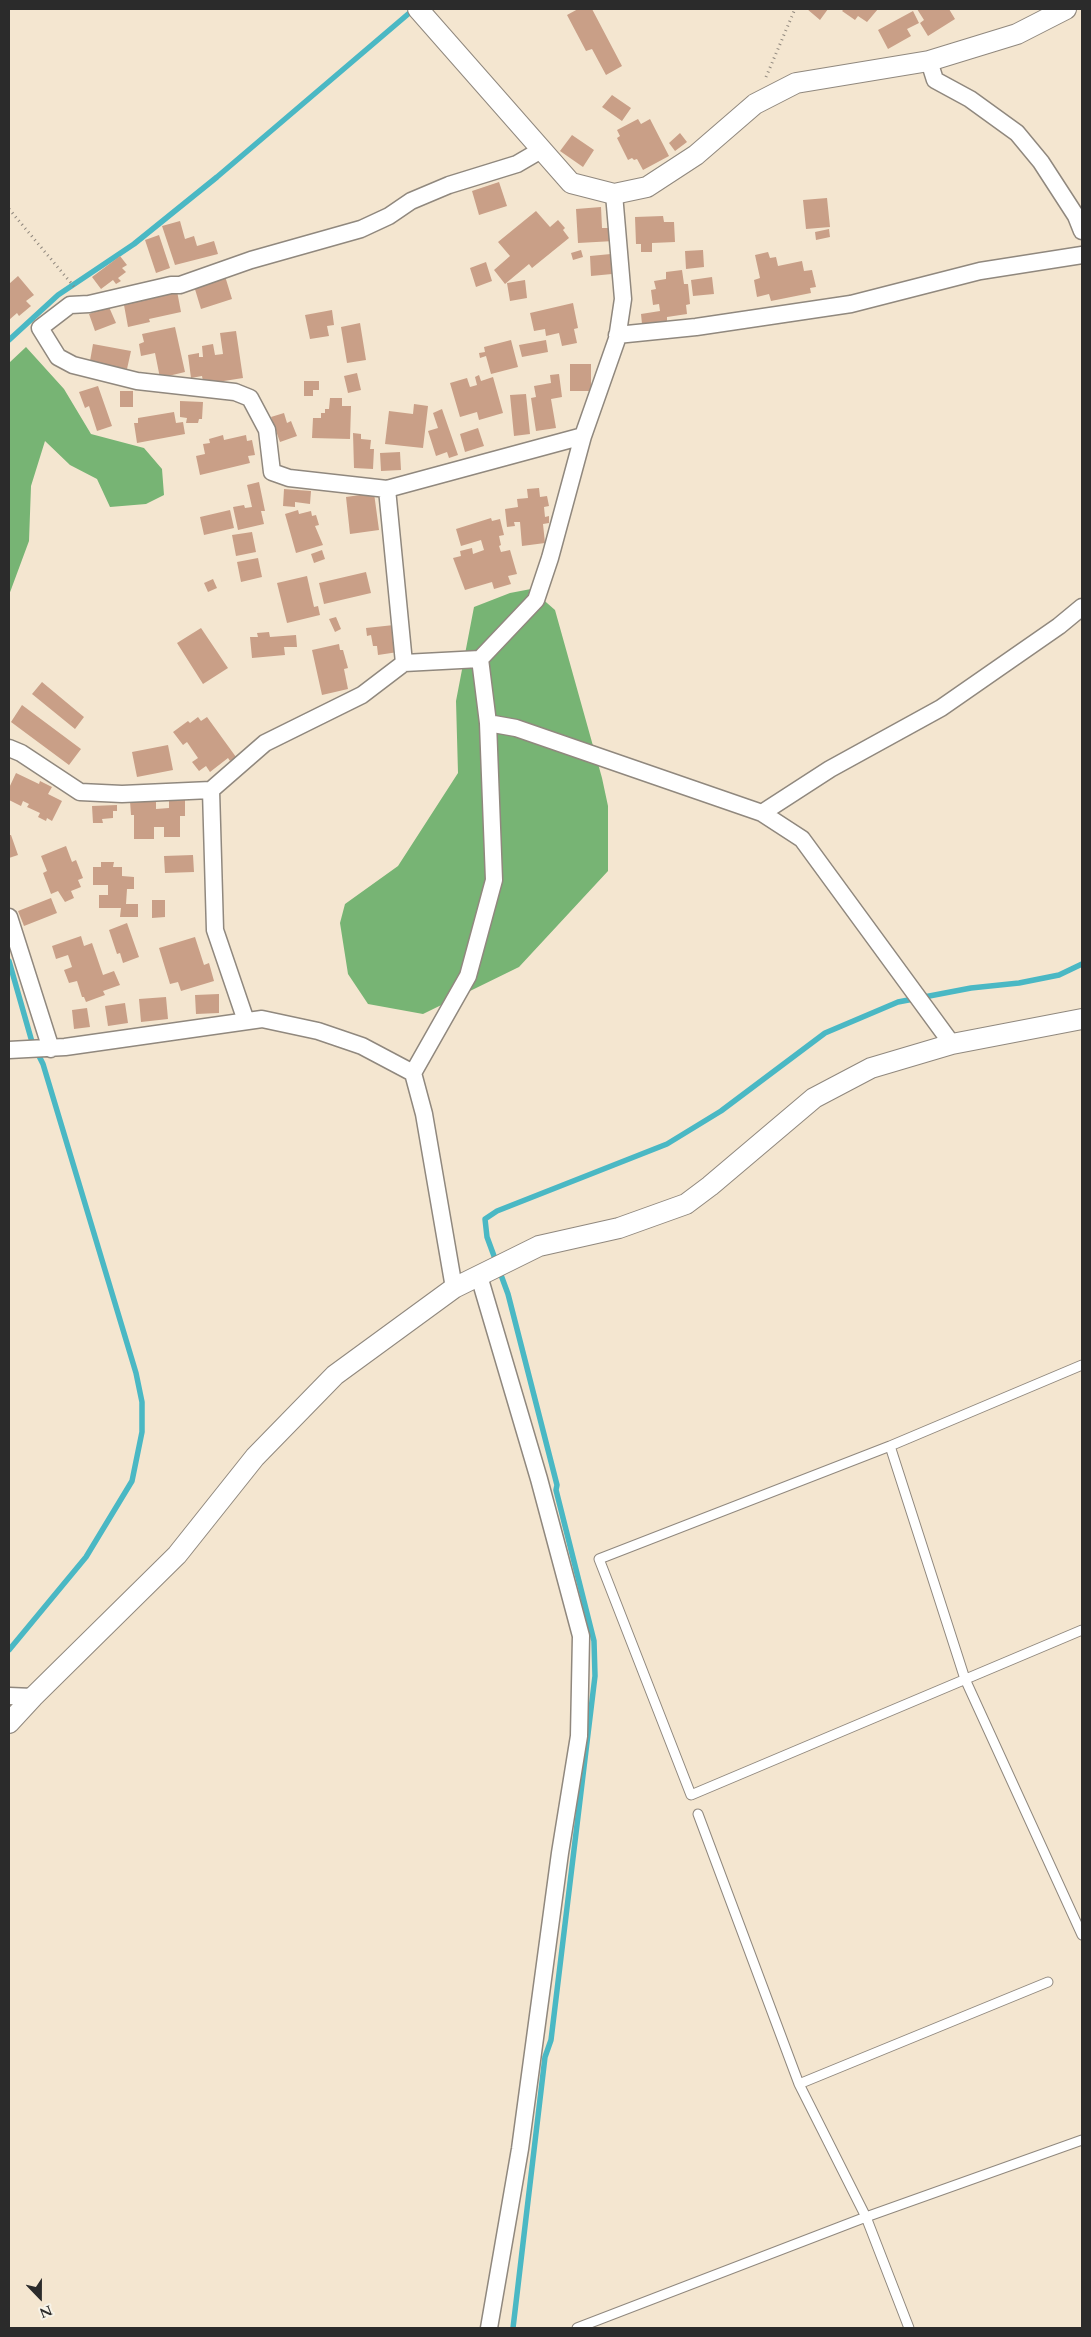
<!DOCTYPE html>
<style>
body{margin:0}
#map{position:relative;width:1091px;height:2337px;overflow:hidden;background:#f4e6d0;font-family:Cardo,serif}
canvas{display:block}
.frame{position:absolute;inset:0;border:10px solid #2b2b2b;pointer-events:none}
.north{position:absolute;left:15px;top:2272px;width:50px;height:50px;-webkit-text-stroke:4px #f7f3e8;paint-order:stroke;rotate:158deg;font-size:14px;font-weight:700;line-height:20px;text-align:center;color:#2b2b2b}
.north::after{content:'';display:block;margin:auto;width:18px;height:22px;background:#2b2b2b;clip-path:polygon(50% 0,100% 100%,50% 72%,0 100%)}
</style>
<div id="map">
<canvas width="1091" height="2337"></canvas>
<div class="frame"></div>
<div class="north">N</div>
</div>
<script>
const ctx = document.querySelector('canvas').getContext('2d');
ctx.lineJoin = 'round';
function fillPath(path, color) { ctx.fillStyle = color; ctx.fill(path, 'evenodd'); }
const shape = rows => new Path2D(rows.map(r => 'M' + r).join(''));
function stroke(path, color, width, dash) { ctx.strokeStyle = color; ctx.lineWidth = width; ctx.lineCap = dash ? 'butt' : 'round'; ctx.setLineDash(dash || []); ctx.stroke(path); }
const forest = shape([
 [26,347,64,389,91,434,144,448,162,469,164,495,146,504,110,507,97,479,70,465,45,441,31,486,29,541,9,595,9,363],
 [531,589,555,610,602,778,608,806,608,871,519,967,423,1014,368,1004,348,974,340,923,345,904,398,866,458,773,456,701,474,607,510,593]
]);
const stream = shape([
 [9,340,58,295,134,244,217,177,414,9],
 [9,961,32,1042,43,1064,136,1373,142,1402,142,1432,132,1481,86,1557,9,1650],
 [513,2328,545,2057,551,2040,595,1676,594,1641,556,1490,557,1485,508,1294,487,1237,485,1219,497,1211,667,1144,721,1111,825,1033,898,1002,971,988,1019,983,1059,975,1082,964]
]);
const building = shape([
 [578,9,592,9,622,66,606,75,592,49,586,51,567,15],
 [807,9,828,9,820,20],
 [844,9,878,9,867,22,858,16,855,20,842,11],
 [917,9,949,9,955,19,928,36,920,23,924,20],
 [913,11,919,23,907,29,911,36,888,49,878,30],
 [612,95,631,108,622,121,602,107],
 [638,119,641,124,650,119,669,156,643,170,637,159,634,160,632,158,628,160,617,138,620,136,617,130],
 [680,133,687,142,675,151,669,143],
 [572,135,594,150,583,167,560,151],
 [499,182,507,206,479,215,472,191],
 [827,198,830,227,806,229,803,200],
 [601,207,602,228,613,228,614,241,578,243,576,209],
 [536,211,550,227,558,220,565,228,563,230,569,238,532,268,529,264,505,284,494,270,510,256,498,242],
 [663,216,664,222,674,222,675,242,652,243,652,252,641,252,641,244,636,244,635,217],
 [180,221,185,239,194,236,197,246,214,241,218,254,175,265,162,226],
 [829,229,830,237,816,240,815,232],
 [159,235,170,268,156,273,145,240],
 [581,250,583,257,573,260,571,253],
 [703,250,704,267,686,269,685,251],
 [768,252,770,258,776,257,778,266,802,261,804,271,812,270,816,287,810,288,811,293,771,301,769,294,757,297,754,280,760,278,755,255],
 [611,254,612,274,591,276,590,256],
 [120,256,127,265,122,268,126,272,118,278,121,281,116,284,113,280,101,289,92,277],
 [486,262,492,281,476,287,470,268],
 [682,270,684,284,688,284,690,304,686,305,687,314,667,317,667,321,642,324,641,314,660,311,659,304,653,305,651,290,656,289,654,281,666,279,666,272],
 [18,276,34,295,26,301,31,306,19,316,17,313,9,320,9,284],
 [225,276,232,299,201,309,194,286],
 [712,277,714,294,693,296,691,280],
 [525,280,527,298,510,301,507,283],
 [177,291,181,312,149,319,150,322,128,327,124,305,145,300,144,297],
 [573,303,578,328,574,329,577,343,562,346,559,333,546,336,545,329,534,331,530,313],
 [109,307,116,323,95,331,89,314],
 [332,310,334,325,327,326,329,336,310,339,305,315],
 [360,323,366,360,347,363,341,327],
 [175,327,185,372,160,378,155,353,141,356,139,344,144,342,142,334],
 [236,331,243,378,211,383,211,380,203,381,202,376,191,378,188,355,199,353,199,357,203,357,202,346,213,344,215,355,223,354,220,333],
 [511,340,518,367,491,374,486,356,480,358,479,353,485,352,484,347],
 [546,340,548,352,522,357,519,345],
 [93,344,131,351,127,369,90,361],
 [570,364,591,364,591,391,570,391],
 [357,373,361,390,348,393,344,376],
 [559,374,562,397,551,399,556,428,536,431,531,398,536,397,534,386,551,383,550,375],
 [479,375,481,381,493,377,503,413,479,420,477,412,460,417,450,383,467,378,470,387,477,385,475,377],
 [304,381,319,381,319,390,313,390,313,396,304,396],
 [98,386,112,426,97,431,89,406,85,408,79,392],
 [120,391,133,391,133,407,120,407],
 [526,394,530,434,514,436,510,395],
 [330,398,342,398,342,406,351,406,350,439,312,438,313,418,321,418,321,413,325,413,325,409,329,409],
 [180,401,203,402,202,419,199,419,198,423,186,423,187,418,180,417],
 [414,404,428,406,423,448,385,444,389,411,413,414],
 [442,409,458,455,449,458,447,452,436,456,428,431,438,428,433,413],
 [174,412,176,423,183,422,185,434,137,443,134,423,138,423,138,418],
 [284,413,287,423,291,421,297,436,280,442,271,417],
 [478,428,484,446,465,452,460,434],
 [353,433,361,434,361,439,371,440,370,449,374,449,373,469,354,468],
 [223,435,224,440,246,435,247,441,252,440,255,455,248,456,250,463,200,475,196,456,205,454,203,444,210,443,209,439],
 [400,452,401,470,381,471,380,453],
 [259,482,265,511,261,511,264,524,238,530,233,507,244,505,245,508,252,507,247,485],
 [539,488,540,497,547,496,549,506,544,507,545,517,549,516,549,523,543,524,545,543,522,546,520,522,514,522,515,526,507,527,505,509,518,507,517,499,528,498,527,489],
 [284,489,311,491,310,504,295,502,295,507,283,506],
 [374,493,379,530,350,534,346,497],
 [230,510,234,528,204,535,200,517],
 [298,510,299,514,311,511,312,516,316,515,319,525,315,526,323,545,296,553,285,514],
 [491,518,492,521,500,519,504,535,499,536,501,545,499,546,501,552,510,550,517,574,508,576,511,584,494,589,492,582,465,590,453,558,461,556,460,551,472,548,473,554,484,550,481,540,461,546,456,529],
 [252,532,256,552,236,556,232,535],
 [322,550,325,559,314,563,311,554],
 [258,558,262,577,241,582,237,562],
 [366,572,371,593,324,604,319,583],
 [307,576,314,607,318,606,320,615,287,623,277,583],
 [213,579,217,588,208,592,204,583],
 [336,617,341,629,335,632,329,619],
 [394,625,398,652,378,655,377,646,373,646,371,635,367,636,366,628],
 [201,628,228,668,203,684,177,643],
 [269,632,270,637,296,635,297,647,284,647,285,655,252,658,250,637,258,637,257,633],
 [339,644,340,650,343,650,348,668,344,669,348,689,322,695,312,650],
 [42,682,84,717,75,729,32,694],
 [22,705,81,749,69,765,11,722],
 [198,717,201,721,207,717,236,757,230,761,228,758,210,772,206,766,199,771,192,762,198,758,187,742,183,745,173,732,188,721,190,723],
 [168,745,173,770,137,777,132,752],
 [16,773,39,784,40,781,52,787,48,794,62,801,52,821,47,818,46,821,38,817,40,813,27,807,29,804,23,801,21,806,9,800,9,788],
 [169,797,185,797,185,816,180,816,180,837,164,837,164,827,154,827,154,839,134,839,134,815,131,815,130,801,156,800,156,809,169,808],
 [117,805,117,811,113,811,113,818,102,819,103,823,93,823,92,806],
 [9,835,11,835,18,855,9,858],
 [66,846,72,862,76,860,83,878,78,880,81,887,71,891,74,898,65,902,58,891,51,894,43,873,47,871,41,856],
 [193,855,194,872,165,873,164,856],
 [101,862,114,862,113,867,122,867,122,876,134,877,134,889,127,889,126,904,138,904,138,917,120,917,121,908,99,908,99,895,108,895,108,885,93,885,93,867,101,867],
 [51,898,57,913,24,926,18,911],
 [152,900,165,900,165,917,152,918],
 [127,923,139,957,123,963,120,953,117,954,109,930],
 [81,936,84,946,92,943,103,975,114,971,120,985,103,991,105,995,86,1002,84,997,82,997,77,981,69,983,64,970,72,967,68,955,56,959,52,946],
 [195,937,204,965,209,963,214,981,181,991,178,982,170,984,159,948],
 [219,994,219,1013,196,1014,195,995],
 [166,997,168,1019,141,1022,139,999],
 [125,1003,128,1023,108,1026,105,1006],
 [87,1008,90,1027,74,1029,72,1010]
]);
const path = shape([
 [766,77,795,9],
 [9,209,76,289]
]);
const service = shape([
 [1082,1365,890,1446,599,1559,691,1795,1082,1630],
 [890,1446,965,1679,1082,1935],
 [698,1814,799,2084,866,2217,909,2328],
 [799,2084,1048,1982],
 [577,2328,866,2217,1082,2140]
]);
const minor = shape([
 [929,61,935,80,970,99,1017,133,1041,162,1076,216,1082,231],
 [541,150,517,164,449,185,411,201,389,216,361,229,251,260,180,285,171,285,89,304,70,305,40,328,58,357,73,365,137,381,235,392,250,398,267,430,272,472,289,478,387,489,583,436],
 [617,335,696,327,851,304,980,271,1082,255],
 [387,489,404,663],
 [488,723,516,728,762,813,802,839,952,1044],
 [9,748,21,753,80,792,122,794,211,790,265,743,362,695,404,663,480,659],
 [211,790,215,930,246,1021],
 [762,813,830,769,941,708,1059,626,1082,607],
 [9,917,51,1049],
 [9,1050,65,1047,262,1019,318,1031,362,1046,413,1073],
 [479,1276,539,1479,581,1636,579,1736,560,1853,520,2149,489,2328],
 [454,1288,424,1114,413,1073,468,976,494,880,488,723,480,659,536,600,550,558,583,436,617,339,623,299,614,194],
 [9,1696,33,1697]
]);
const tertiary = shape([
 [418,9,571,183,614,194,647,187,696,155,755,104,796,83,929,61,1017,34,1066,9],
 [9,1723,33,1697,177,1555,255,1457,335,1375,454,1288,539,1246,619,1228,686,1204,710,1186,814,1098,871,1068,952,1044,1082,1019]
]);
fillPath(forest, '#77b474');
stroke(stream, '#4ab8c4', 5.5);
fillPath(building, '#c99f87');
stroke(service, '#90887e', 11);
stroke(minor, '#90887e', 19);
stroke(tertiary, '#90887e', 22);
stroke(path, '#90887e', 3, [1, 4]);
stroke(service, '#fff', 9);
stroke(minor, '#fff', 16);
stroke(tertiary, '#fff', 20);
</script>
